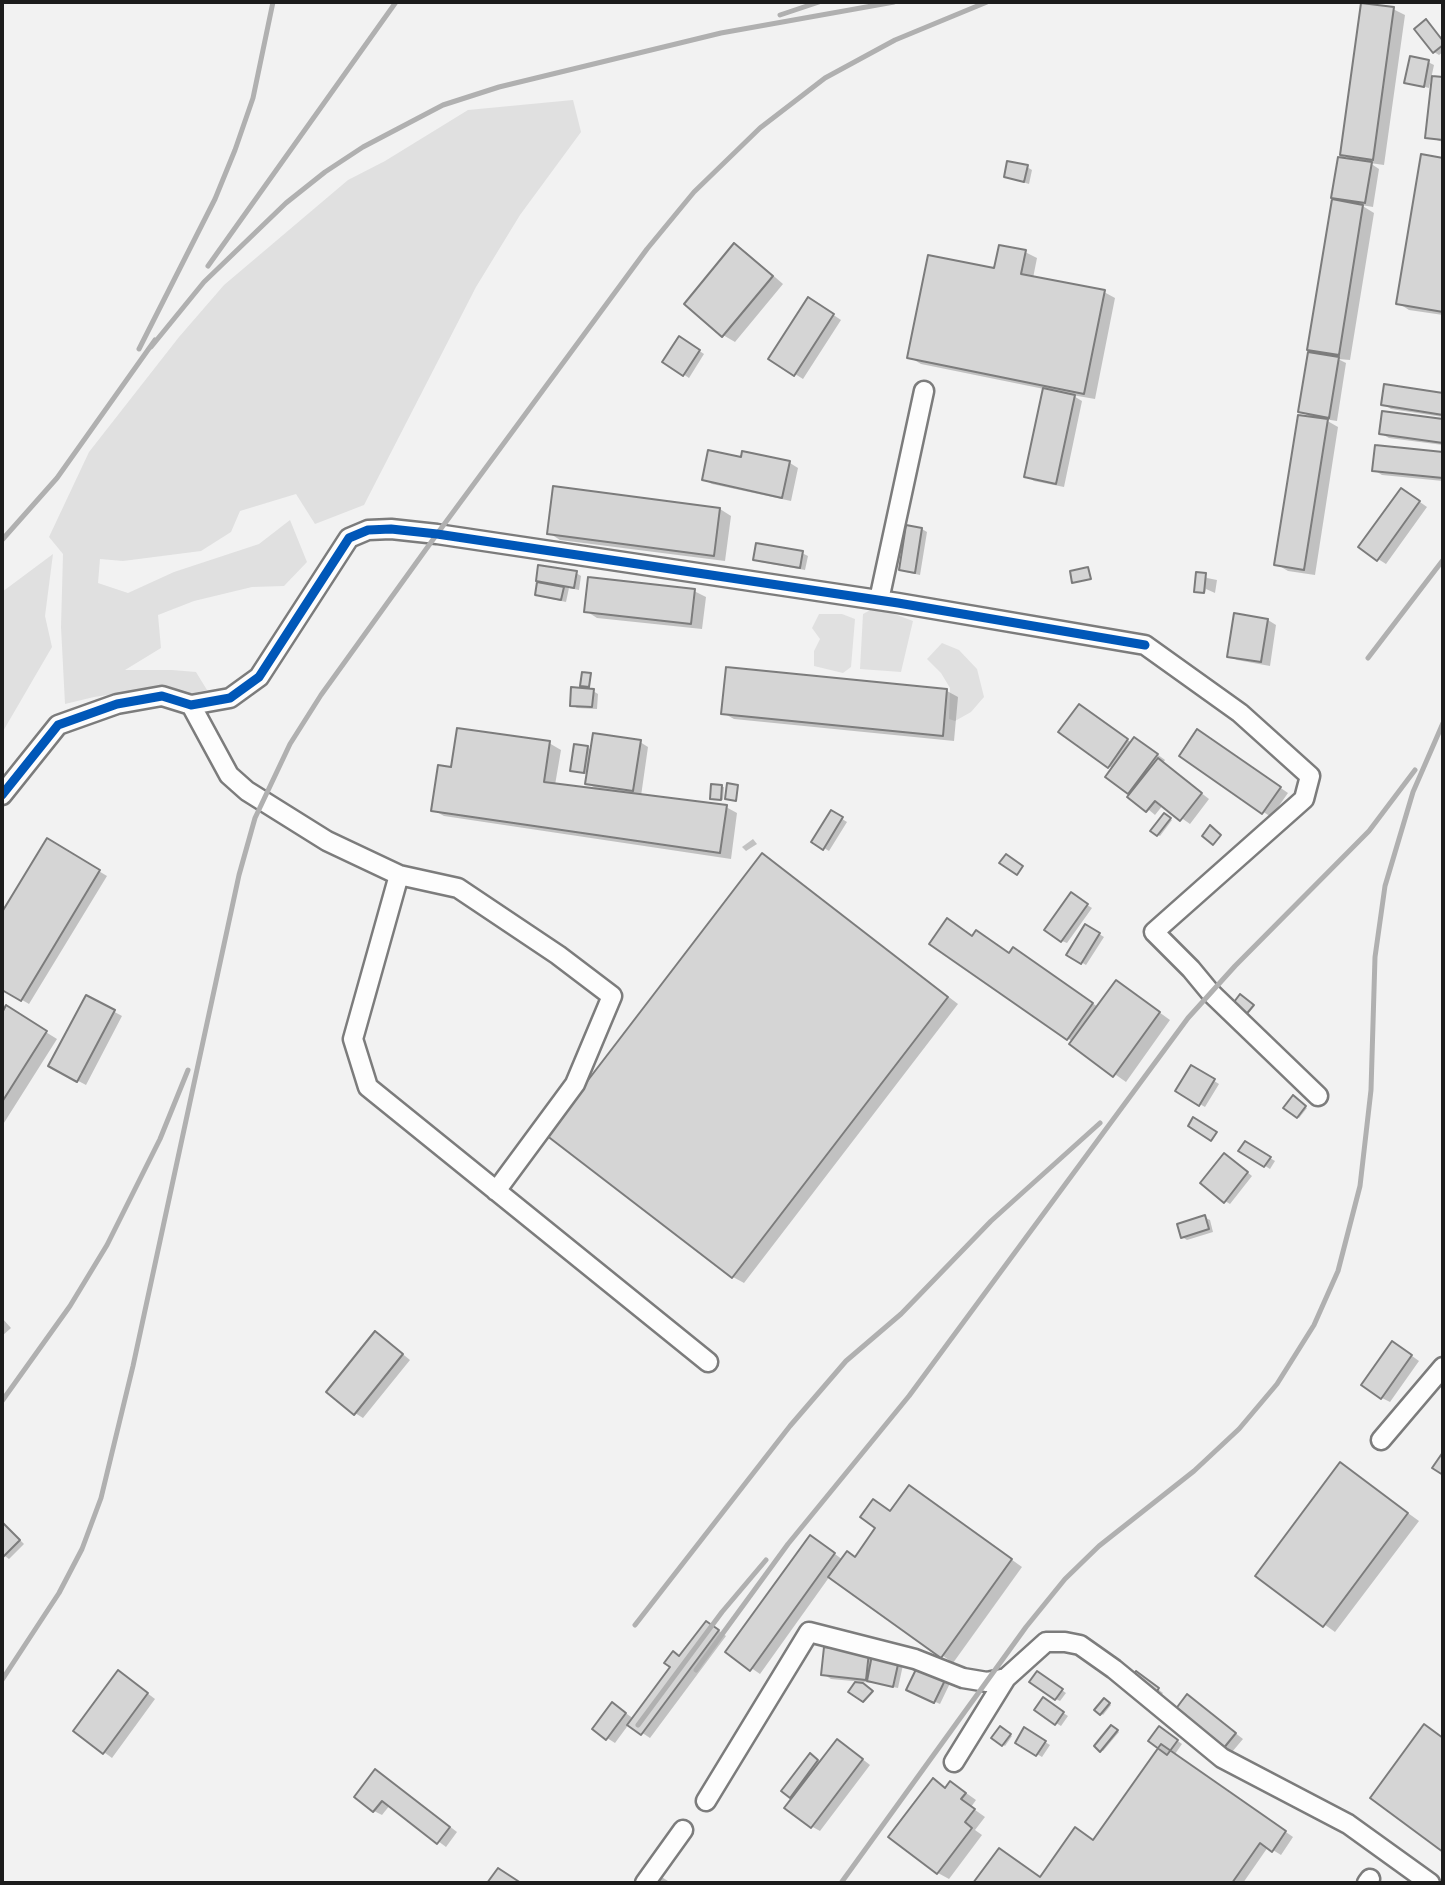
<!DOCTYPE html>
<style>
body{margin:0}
#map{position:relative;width:1445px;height:1885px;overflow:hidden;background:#f2f2f2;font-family:"Shantell Sans",sans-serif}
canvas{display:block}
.frame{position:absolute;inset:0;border:4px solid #1c1c1c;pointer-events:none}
</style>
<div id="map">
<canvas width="1445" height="1885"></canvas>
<div class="frame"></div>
</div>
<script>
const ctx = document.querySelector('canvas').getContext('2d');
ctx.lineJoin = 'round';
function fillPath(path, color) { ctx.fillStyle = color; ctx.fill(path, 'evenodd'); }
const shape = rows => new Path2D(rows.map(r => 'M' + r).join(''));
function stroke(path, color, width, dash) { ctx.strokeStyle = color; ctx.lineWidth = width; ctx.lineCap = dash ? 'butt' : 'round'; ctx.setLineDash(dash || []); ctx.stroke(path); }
const green = shape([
 [573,100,581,132,520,215,476,287,364,505,315,524,296,494,240,511,231,532,201,551,123,561,100,559,98,583,128,593,174,572,259,544,290,520,307,562,284,586,252,587,194,601,158,615,161,648,125,670,172,670,196,672,207,690,180,696,147,689,94,697,65,704,61,627,63,554,49,537,89,452,179,337,224,285,348,180,385,161,468,110],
 [53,554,45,616,52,647,2,733,2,592],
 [876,607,913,621,901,672,860,669,863,614],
 [819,614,842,614,855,619,851,667,843,673,814,666,814,651,820,639,812,628],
 [942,643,959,650,977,669,984,697,971,712,955,721,949,719,950,688,941,673,927,659]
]);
const shadow = shape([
 [1393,9,1405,15,1384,165,1370,163,1379,169,1373,207,1361,205,1374,213,1350,360,1338,359,1346,363,1337,421,1324,419,1338,427,1315,575,1288,571,1276,564,1312,418,1300,411,1320,355,1309,349,1344,203,1333,197,1353,161,1342,154],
 [1426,21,1443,39,1443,52,1439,55,1434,52],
 [1428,62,1434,65,1429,88,1406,82],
 [1434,78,1443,79,1443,142,1427,137],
 [1422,156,1443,160,1443,315,1409,310,1398,303],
 [1027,167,1032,170,1029,184,1006,177],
 [735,246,746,252,783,284,735,342,723,335],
 [1025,252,1037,258,1033,278,1104,292,1115,298,1095,399,1072,395,1082,401,1064,487,1034,481,1026,476,1044,389,921,364,909,357,996,270],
 [817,304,841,320,803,379,795,374],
 [680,338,704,354,689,378,664,361],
 [1386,386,1443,395,1443,417,1391,409,1383,404],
 [1383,413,1443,421,1443,445,1389,438,1380,433],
 [1376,447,1443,454,1443,481,1382,475,1374,470],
 [743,453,790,463,798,468,791,501,712,484,704,480,742,459],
 [1410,495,1427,507,1386,564,1378,559],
 [720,509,731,516,725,561,560,540,549,533],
 [922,529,927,532,920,575,906,572,901,569],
 [802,553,808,556,805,570,760,562,755,559],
 [540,567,576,573,581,576,579,590,569,588,566,602,542,597,537,594],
 [1205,575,1207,578,1217,580,1215,593,1206,589,1205,593,1198,592],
 [694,591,706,597,702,629,597,618,586,611],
 [1268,620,1276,625,1270,666,1237,660,1229,656],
 [727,669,947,691,958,697,954,741,734,719,723,713],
 [593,691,598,694,597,709,577,708,572,705],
 [1087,711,1132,743,1143,744,1165,760,1163,763,1209,799,1190,824,1163,805,1155,815,1129,793,1113,769,1109,766],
 [1206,736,1288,793,1271,817,1181,756],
 [640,742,648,747,641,796,726,807,737,813,731,859,444,816,433,810,453,769,549,743,561,750,555,785,600,791,587,783,589,775,572,770,588,748,592,750],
 [713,786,724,787,723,800,712,798],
 [831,812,847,822,829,851,814,842],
 [1165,815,1172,820,1160,836,1152,831],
 [753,839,757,844,746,851,742,847],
 [47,840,107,876,29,1004,2,988,2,915],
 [762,855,958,1004,744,1283,733,1277],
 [1076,898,1092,908,1067,943,1062,941],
 [1086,926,1104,937,1086,965,1068,954],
 [959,927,974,937,1010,954,1025,956,1098,1007,1127,989,1170,1020,1126,1082,1072,1044,1073,1042,931,943],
 [87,997,122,1016,86,1085,50,1066],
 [7,1008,57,1039,2,1126,2,1016],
 [1192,1067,1219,1084,1205,1107,1177,1091],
 [1293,1098,1307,1108,1299,1118,1286,1108],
 [1245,1143,1275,1161,1270,1169,1241,1150],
 [1230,1158,1252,1176,1230,1204,1225,1201],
 [1204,1217,1210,1220,1213,1232,1187,1240,1182,1237],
 [2,1318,11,1328,2,1336],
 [383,1338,410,1360,363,1418,355,1413],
 [1401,1348,1419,1361,1390,1402,1382,1398],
 [1340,1464,1419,1521,1335,1632,1257,1576],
 [920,1494,1022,1567,953,1663,830,1576,760,1674,728,1652,819,1542,843,1560,856,1558,891,1512],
 [2,1522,24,1544,9,1559,2,1554],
 [714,1627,726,1636,650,1738,629,1724,615,1743,607,1738,620,1709,634,1719,681,1658],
 [869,1654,903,1665,898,1688,874,1683,831,1679,823,1674],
 [1042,1676,1066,1693,1060,1701,1056,1699],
 [1141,1676,1163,1693,1158,1700],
 [126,1677,155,1699,112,1758,75,1731],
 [953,1677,940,1704,913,1692],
 [1188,1696,1243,1739,1232,1752,1224,1748],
 [1105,1700,1111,1705,1103,1715,1097,1710],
 [1048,1703,1068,1716,1061,1726,1056,1723],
 [1112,1727,1119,1732,1103,1751,1096,1746],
 [1001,1728,1012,1736,1005,1746,994,1738],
 [1025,1730,1050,1745,1042,1757,1017,1742],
 [1164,1731,1182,1744,1175,1754,1293,1837,1281,1855,1268,1847,1243,1883,976,1883,1000,1851,1041,1879,1094,1841,1160,1748],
 [1436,1733,1443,1738,1443,1850,1372,1798],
 [846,1746,870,1765,820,1831,811,1826,794,1798,791,1796,815,1758,821,1763],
 [384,1776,457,1832,446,1847,390,1805,382,1815,374,1811],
 [933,1780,947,1789,951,1783,962,1790,976,1800,971,1807,985,1817,975,1830,982,1835,949,1879,938,1873],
 [657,1874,671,1883,651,1883]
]);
const building = shape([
 [1361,3,1394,7,1373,160,1340,155,1361,3],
 [1426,19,1443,41,1443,45,1433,53,1414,29,1426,19],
 [1410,56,1429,60,1424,87,1404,83,1410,56],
 [1432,76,1443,77,1443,140,1425,138,1432,76],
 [1421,154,1443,158,1443,312,1396,304,1421,154],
 [1338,157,1372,162,1365,203,1331,198,1338,157],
 [1007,161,1028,165,1024,182,1004,177,1007,161],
 [1332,199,1363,205,1339,355,1307,350,1332,199],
 [734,243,773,276,722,337,684,304,734,243],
 [999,245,1026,250,1021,274,1105,290,1084,394,907,358,928,255,994,268,999,245],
 [808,297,834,314,794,376,768,359,808,297],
 [679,336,700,350,683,376,662,362,679,336],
 [1308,352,1339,357,1329,418,1298,412,1308,352],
 [1384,384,1443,393,1443,415,1381,405,1384,384],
 [1043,388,1075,395,1056,484,1024,477,1043,388],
 [1382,411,1443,419,1443,443,1379,434,1382,411],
 [1298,415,1328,419,1304,570,1274,565,1298,415],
 [1375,445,1443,452,1443,478,1372,471,1375,445],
 [708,450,741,457,742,451,790,461,782,498,702,480,708,450],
 [553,486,720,508,714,556,547,534,553,486],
 [1401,488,1420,501,1377,561,1358,547,1401,488],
 [906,525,922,528,915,573,899,570,906,525],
 [756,543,803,551,800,568,753,560,756,543],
 [538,565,577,571,574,588,536,581,538,565],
 [1088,567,1091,579,1072,583,1070,571,1088,567],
 [1196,572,1206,573,1204,593,1194,592,1196,572],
 [588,577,695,589,691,624,584,612,588,577],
 [537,582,564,587,561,600,535,595,537,582],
 [1234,613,1268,619,1261,662,1227,657,1234,613],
 [726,667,947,689,943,736,721,714,726,667],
 [582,672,591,673,589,687,580,686,582,672],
 [571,687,594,689,592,707,570,706,571,687],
 [1079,704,1128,739,1108,768,1058,732,1079,704],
 [457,728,550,741,544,782,727,805,720,853,431,811,438,765,451,767,457,728],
 [1197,729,1281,787,1262,814,1179,756,1197,729],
 [593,733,641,740,633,791,585,784,593,733],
 [1134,737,1158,754,1128,794,1105,777,1134,737],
 [574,744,588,746,584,773,570,771,574,744],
 [1158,758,1202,793,1180,821,1155,801,1146,812,1127,797,1158,758],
 [727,783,738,785,736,801,725,799,727,783],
 [711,784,722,785,721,800,710,799,711,784],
 [831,810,843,817,823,850,811,842,831,810],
 [1164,813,1171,818,1157,836,1150,831,1164,813],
 [1210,825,1221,835,1213,845,1202,836,1210,825],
 [47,838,100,870,21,1001,2,990,2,912,47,838],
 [762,853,948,997,732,1278,546,1135,762,853],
 [1006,854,1023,866,1017,875,999,863,1006,854],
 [1071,892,1088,904,1061,942,1044,930,1071,892],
 [947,918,972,936,976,930,1009,953,1013,947,1093,1003,1067,1040,929,944,947,918],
 [1085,924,1100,933,1081,964,1066,955,1085,924],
 [1116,980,1160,1012,1113,1077,1069,1044,1116,980],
 [1240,994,1254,1005,1244,1017,1231,1006,1240,994],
 [86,995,115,1010,77,1082,48,1066,86,995],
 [6,1005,47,1031,2,1102,2,1013,6,1005],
 [1191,1065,1215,1079,1199,1106,1175,1091,1191,1065],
 [1293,1095,1306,1106,1297,1118,1283,1108,1293,1095],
 [1193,1117,1217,1132,1211,1141,1188,1126,1193,1117],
 [1245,1141,1271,1157,1264,1167,1238,1151,1245,1141],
 [1224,1153,1248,1172,1224,1203,1200,1183,1224,1153],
 [1205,1215,1209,1229,1181,1238,1177,1224,1205,1215],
 [375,1331,403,1354,354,1415,326,1392,375,1331],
 [1392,1341,1412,1355,1381,1399,1361,1385,1392,1341],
 [1443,1452,1443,1475,1432,1468,1443,1452],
 [1340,1462,1408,1513,1323,1627,1255,1576,1340,1462],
 [909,1485,1012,1559,941,1658,828,1577,847,1551,855,1557,875,1528,860,1517,873,1499,890,1511,909,1485],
 [2,1522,20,1540,3,1557,2,1556,2,1522],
 [810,1535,835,1553,750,1671,725,1652,810,1535],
 [706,1621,719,1630,641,1735,627,1725,670,1667,664,1663,673,1651,679,1656,706,1621],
 [824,1647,869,1652,866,1680,821,1675,824,1647],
 [872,1655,899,1660,893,1687,867,1681,872,1655],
 [921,1659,949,1672,934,1703,906,1690,921,1659],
 [118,1670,148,1693,103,1754,73,1731,118,1670],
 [1037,1671,1063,1689,1055,1700,1029,1682,1037,1671],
 [1136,1671,1159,1688,1152,1699,1128,1681,1136,1671],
 [855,1682,863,1683,873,1691,863,1702,848,1692,855,1682],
 [1187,1694,1236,1733,1223,1749,1175,1710,1187,1694],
 [1043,1697,1064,1712,1055,1725,1034,1710,1043,1697],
 [1104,1698,1110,1703,1100,1715,1094,1710,1104,1698],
 [612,1702,626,1713,606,1740,592,1729,612,1702],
 [1424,1724,1443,1738,1443,1852,1370,1798,1424,1724],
 [1111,1725,1118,1730,1100,1752,1094,1746,1111,1725],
 [1000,1726,1011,1734,1002,1746,991,1738,1000,1726],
 [1159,1726,1178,1740,1167,1755,1148,1741,1159,1726],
 [1024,1727,1046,1741,1036,1756,1015,1743,1024,1727],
 [837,1739,863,1759,811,1828,784,1808,837,1739],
 [1161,1744,1286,1831,1272,1852,1260,1843,1232,1883,973,1883,999,1848,1040,1877,1075,1827,1093,1840,1161,1744],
 [810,1753,818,1760,790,1798,781,1791,810,1753],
 [375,1769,450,1827,437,1844,382,1801,373,1812,354,1797,375,1769],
 [933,1778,945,1788,950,1781,966,1793,961,1799,975,1809,965,1822,972,1828,937,1874,888,1837,933,1778],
 [498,1868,521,1883,487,1883,498,1868]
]);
const minor = shape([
 [879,600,924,391],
 [191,705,229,775,247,791,327,841,399,875,458,888,558,955,612,996,575,1084,496,1191],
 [2,795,58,725,117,704,162,696,191,705,230,698,259,677,349,538,368,530,391,529,437,534,898,603,1145,645,1240,713,1310,776,1304,799,1154,932,1191,969,1210,992,1318,1096],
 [399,875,353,1039,368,1087,708,1362],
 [1381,1440,1443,1367],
 [954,1762,1006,1678],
 [706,1801,809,1632,915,1659,963,1678,987,1682,1006,1678,1046,1642,1065,1642,1080,1645,1114,1669,1222,1758,1348,1824,1430,1883],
 [645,1883,683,1830],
 [1367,1883,1370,1879]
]);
const rail = shape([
 [780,15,819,2],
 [208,266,396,2],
 [151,347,204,282,286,203,325,172,363,147,443,105,499,87,721,33,894,2],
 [139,349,215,199,235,150,253,98,273,2],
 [2,540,57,478,155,340],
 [1368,658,1443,560],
 [2,1401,70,1306,107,1245,160,1139,188,1070],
 [635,1625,790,1426,846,1361,901,1314,991,1221,1100,1123],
 [696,1670,788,1544,909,1396,1188,1018,1235,966,1369,831,1415,770],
 [2,1680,59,1593,82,1549,101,1498,133,1366,239,875,255,818,290,744,321,695,437,534,647,249,694,192,760,128,825,78,895,40,987,2],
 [638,1725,722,1612,766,1560],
 [841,1883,1026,1627,1065,1579,1099,1546,1194,1471,1239,1429,1277,1384,1314,1325,1338,1271,1360,1186,1371,1090,1375,957,1385,886,1413,792,1443,723]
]);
const cycleway = shape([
 [2,795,58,725,117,704,162,696,191,705,230,698,259,677,349,538,368,530,391,529,437,534,898,603,1145,645]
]);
fillPath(green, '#e0e0e0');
fillPath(shadow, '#0003');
fillPath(building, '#d5d5d5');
stroke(building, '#7c7c7c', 2);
stroke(minor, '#7c7c7c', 23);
stroke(minor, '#fdfdfd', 18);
stroke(rail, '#b0b0b0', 5);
stroke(cycleway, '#0057b8', 9);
</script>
